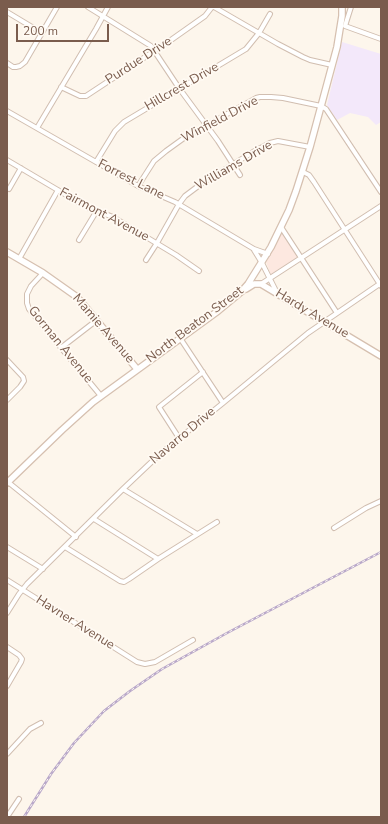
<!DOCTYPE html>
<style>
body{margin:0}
#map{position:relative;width:388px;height:824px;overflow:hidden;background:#fdf6ec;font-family:"Nunito Sans",sans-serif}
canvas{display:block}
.frame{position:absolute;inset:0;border:8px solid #7a5c4d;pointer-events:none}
.scale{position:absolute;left:16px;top:24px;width:93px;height:18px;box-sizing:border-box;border:2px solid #7a5c4d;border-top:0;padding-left:5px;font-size:12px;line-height:14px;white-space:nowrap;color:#7a5c4d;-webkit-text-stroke:3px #fffaf3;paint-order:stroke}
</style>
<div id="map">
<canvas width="388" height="824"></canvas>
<div class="frame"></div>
<div class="scale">200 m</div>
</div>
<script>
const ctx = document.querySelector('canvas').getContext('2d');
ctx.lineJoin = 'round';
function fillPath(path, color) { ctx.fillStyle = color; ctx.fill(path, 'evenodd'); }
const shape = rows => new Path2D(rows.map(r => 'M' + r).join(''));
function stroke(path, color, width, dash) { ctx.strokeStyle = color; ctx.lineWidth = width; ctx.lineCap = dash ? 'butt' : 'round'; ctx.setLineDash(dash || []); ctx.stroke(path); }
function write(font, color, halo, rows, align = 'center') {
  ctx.font = font + ' "Nunito Sans",sans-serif'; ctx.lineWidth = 3.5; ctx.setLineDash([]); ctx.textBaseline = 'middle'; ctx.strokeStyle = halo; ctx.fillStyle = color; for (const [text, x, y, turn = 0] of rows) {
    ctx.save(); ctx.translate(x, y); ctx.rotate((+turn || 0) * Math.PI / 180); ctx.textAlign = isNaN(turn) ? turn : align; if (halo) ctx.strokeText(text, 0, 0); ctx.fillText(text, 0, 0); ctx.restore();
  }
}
const commercial = shape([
 [282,231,299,257,271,275,266,262]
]);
const education = shape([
 [342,42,381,54,381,122,376,125,368,117,350,113,337,120,327,105]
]);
const street = shape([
 [88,7,151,46,179,88,218,141,240,175],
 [214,7,278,44,303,57,310,60,332,65],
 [7,12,42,33],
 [345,26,381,39],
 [345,26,351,7],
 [7,63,13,67,16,67,20,66,25,62,57,7],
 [61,87,80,96,86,96,171,40,205,16,212,7],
 [7,111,138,186,175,202,254,249,268,254],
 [37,128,96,29,108,7],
 [7,160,95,212,108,215,113,217,176,255,199,271],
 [96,162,115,131,124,122,246,49,259,33,270,14],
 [303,172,309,175,314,182,381,286],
 [138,186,154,161,166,151,184,138,256,98,260,97,271,97,283,98,321,106,326,109,381,192],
 [9,189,21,168],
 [281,227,337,313],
 [79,240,96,212],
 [254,250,262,263,275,289,278,293],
 [19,259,58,190],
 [146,260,157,243,179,204,185,196,201,184,253,152,270,143,278,141,310,147],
 [43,273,31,286,27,294,27,303,29,309,101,396],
 [261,284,381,206],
 [180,338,223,403],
 [62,347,97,320],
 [7,360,23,377,24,381,20,387,7,400],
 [179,438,159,407,203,372],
 [8,482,76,537],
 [123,489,197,534],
 [94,519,158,559],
 [334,528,366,508,381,501],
 [7,547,43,569],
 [65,547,120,581,124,582,129,579,158,559,217,522],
 [7,580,69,619,137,662,145,664,155,662,193,640],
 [7,613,19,594,27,584,123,489,161,453,223,403,308,333,381,283],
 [7,647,19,655,22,659,21,662,7,686],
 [7,754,30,729,41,723],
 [7,817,19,799]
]);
const secondary = shape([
 [7,252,43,273,77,297,83,304,137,369],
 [246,289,254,284,261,284,381,356],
 [7,483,62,430,93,402,218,311,241,292,248,284,271,247,289,210,296,191,310,147,337,47,342,16,342,7]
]);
const rail = shape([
 [24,817,51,774,74,743,104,711,130,691,162,669,227,633,381,552]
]);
const streetNames = [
 ["Purdue Drive",139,61,-33],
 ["Hillcrest Drive",182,87,-30],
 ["Winfield Drive",220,120,-28],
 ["Williams Drive",234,166,-30],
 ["Forrest Lane",131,180,27],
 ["Fairmont Avenue",104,215,28],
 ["Hardy Avenue",312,314,31],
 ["North Beaton Street",195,325,-37],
 ["Mamie Avenue",103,329,49],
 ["Gorman Avenue",60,345,51],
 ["Navarro Drive",183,436,-40],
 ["Havner Avenue",75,623,32]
];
fillPath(commercial, '#fde8e0');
fillPath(education, '#f3e8fa');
stroke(street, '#d1beb0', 6);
stroke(secondary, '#d6c0b0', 8);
stroke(street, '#fff', 4);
stroke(secondary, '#fff', 5.5);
stroke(rail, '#b9a8c9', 2.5);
stroke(rail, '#fffaf3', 1, [3]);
write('13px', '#7a5c4d', '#fffaf3', streetNames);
</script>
